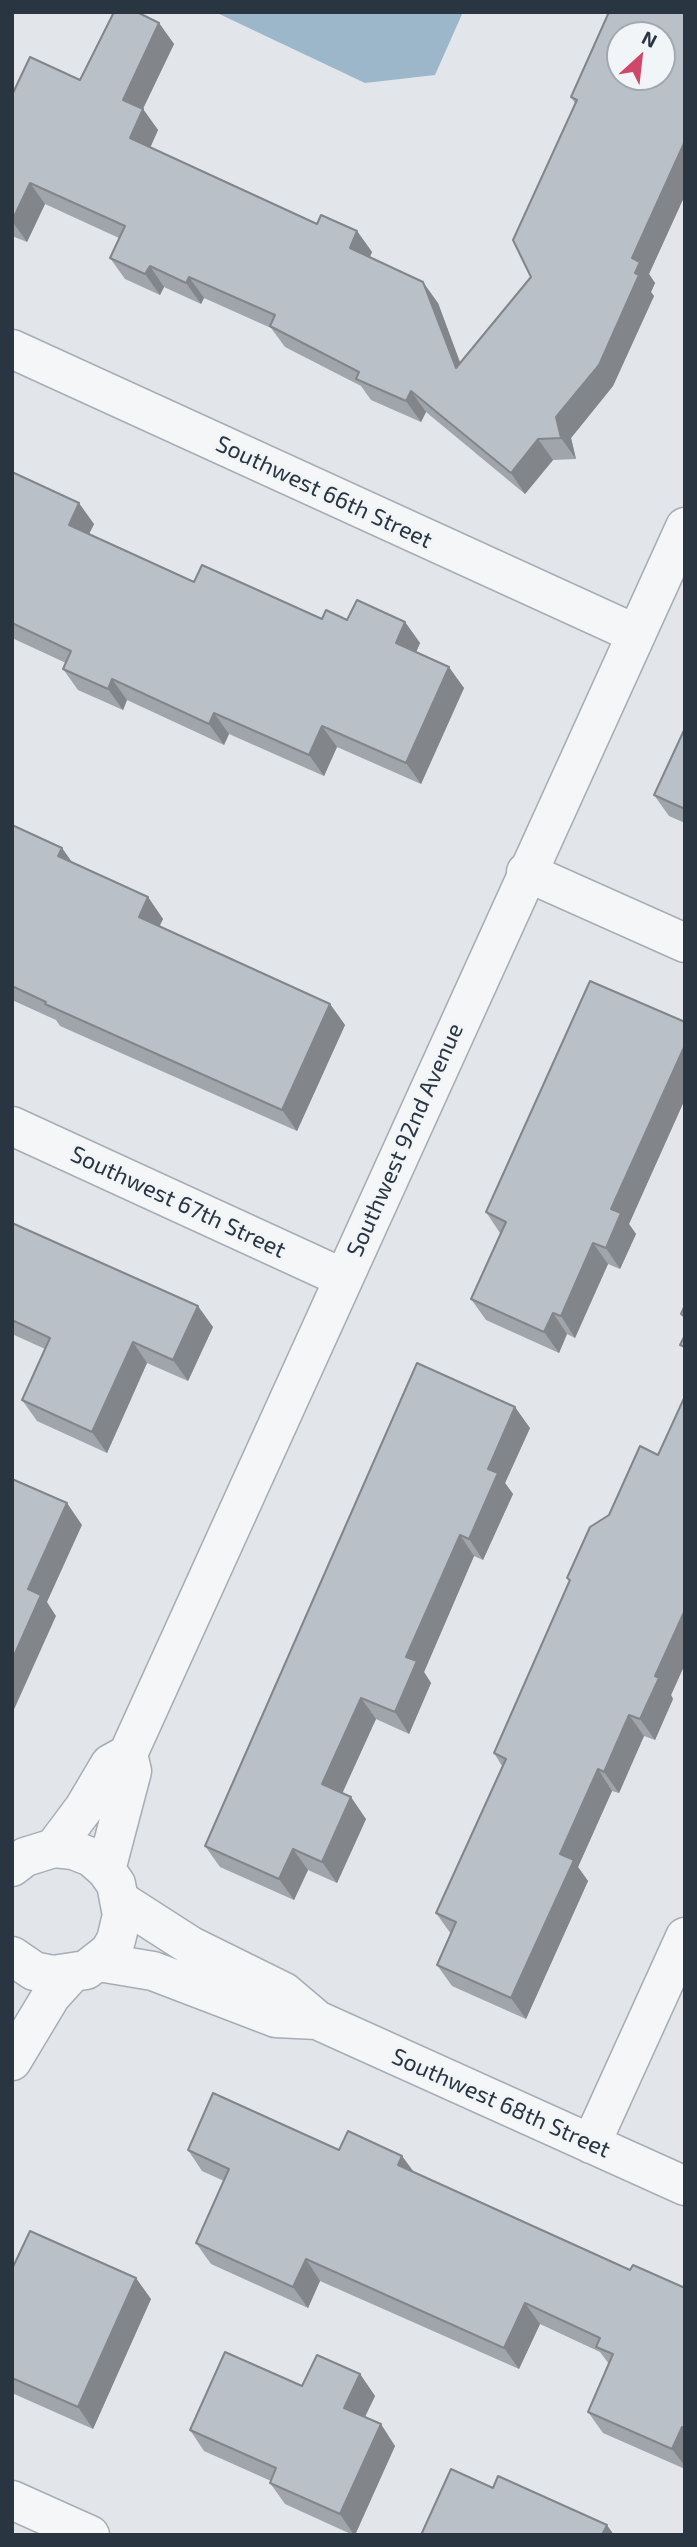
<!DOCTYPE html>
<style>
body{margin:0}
#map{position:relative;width:697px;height:2547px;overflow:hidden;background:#e2e6ea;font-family:"Exo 2",sans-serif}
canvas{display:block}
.frame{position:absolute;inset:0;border:14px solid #2a3542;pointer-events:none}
.north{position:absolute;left:606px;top:21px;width:70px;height:70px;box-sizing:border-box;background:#f1f5f8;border:2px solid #a1a8af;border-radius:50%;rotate:27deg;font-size:19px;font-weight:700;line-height:28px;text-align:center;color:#2a3542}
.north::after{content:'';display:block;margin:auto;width:24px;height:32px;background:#cf4769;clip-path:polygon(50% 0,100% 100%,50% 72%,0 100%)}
</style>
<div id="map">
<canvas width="697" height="2547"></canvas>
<div class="frame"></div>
<div class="north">N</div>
</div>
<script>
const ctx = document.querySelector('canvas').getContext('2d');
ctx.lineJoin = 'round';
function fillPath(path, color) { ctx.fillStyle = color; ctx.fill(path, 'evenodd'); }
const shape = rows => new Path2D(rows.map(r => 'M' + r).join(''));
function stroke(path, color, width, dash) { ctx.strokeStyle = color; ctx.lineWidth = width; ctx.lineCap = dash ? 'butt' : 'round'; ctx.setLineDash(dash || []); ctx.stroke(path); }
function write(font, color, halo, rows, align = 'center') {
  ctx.font = font + ' "Exo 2",sans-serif'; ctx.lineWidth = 5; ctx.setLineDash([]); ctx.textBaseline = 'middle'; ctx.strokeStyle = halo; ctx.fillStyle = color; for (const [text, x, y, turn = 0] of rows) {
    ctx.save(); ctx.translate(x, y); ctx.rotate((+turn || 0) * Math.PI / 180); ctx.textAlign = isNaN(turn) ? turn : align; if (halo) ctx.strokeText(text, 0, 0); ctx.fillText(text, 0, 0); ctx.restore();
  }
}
const water = shape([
 [215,12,463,12,435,75,365,83]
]);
const minor = shape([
 [12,349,636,634],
 [526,872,685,943],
 [12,1126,343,1278],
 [121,1901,191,1946,284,1992,317,2020,685,2186],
 [99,1962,153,1971,276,2018,317,2020],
 [591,2144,685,1937],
 [12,2500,90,2535]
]);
const tertiary = shape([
 [54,1848,84,1808,110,1764,128,1754,685,527],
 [12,1867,25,1857,54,1848,73,1850,91,1857,106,1870,116,1884,122,1915,116,1940,109,1952,86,1970,53,1975,34,1971,12,1956],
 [106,1870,132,1771,128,1754],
 [12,2061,51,1996,71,1974]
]);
const wall = shape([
 [685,12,685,195,649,274,655,283,651,292,654,296,613,386,571,438,576,459,553,460,525,494,426,412,421,422,371,400,361,386,285,347,271,328,204,298,201,304,164,287,160,295,125,279,110,258,119,238,45,204,27,242,12,236,12,95,80,80,159,23,174,44,143,109,158,130,150,148,317,224,357,231,372,252,370,257,438,303,460,363,531,277,575,103,571,97],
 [12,472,94,524,89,534,194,582,322,619,405,622,420,643,416,652,464,688,421,784,337,747,324,776,229,734,224,745,127,700,123,710,78,690,63,669,66,663,12,638],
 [685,728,685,823,669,816,654,795],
 [12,825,62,848,71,862,148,897,163,919,159,926,330,1004,345,1025,297,1131,60,1026,56,1020,12,1000],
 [685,1022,685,1099,629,1224,636,1234,620,1269,608,1264,575,1338,567,1334,559,1353,486,1320,471,1299,500,1233,486,1212],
 [12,1223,213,1327,188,1381,147,1363,107,1453,37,1421,22,1400,45,1349,12,1334],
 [685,1396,685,1664,671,1695,673,1699,655,1740,644,1736,619,1793,612,1791,578,1867,588,1881,526,2019,452,1986,437,1965,451,1934,436,1913,502,1766,494,1753,569,1581,567,1578,609,1515,658,1455],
 [530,1428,505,1483,513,1494,483,1560,474,1556,424,1672,431,1683,409,1734,376,1719,342,1793,366,1819,337,1883,308,1870,294,1900,220,1867,205,1846],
 [188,2150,339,2150,402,2156,414,2172,630,2270,685,2288,685,2469,603,2433,588,2412,609,2364,600,2352,540,2324,519,2369,320,2281,308,2308,211,2264,196,2243,224,2181,202,2171],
 [12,2269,151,2299,93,2429,12,2393],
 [360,2374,375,2396,365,2417,395,2446,355,2535,353,2535,285,2504,270,2483,271,2481,204,2451,190,2430,302,2386]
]);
const shadedWall = shape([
 [159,23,174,44,137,121,123,100],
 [143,109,158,130,145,159,130,138],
 [685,141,685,195,649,274,655,283,651,292,654,296,613,386,571,438,576,459,561,438,556,417,635,273,632,258],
 [30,183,45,204,27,242,12,221],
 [357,231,372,252,364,269,350,248],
 [150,266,164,287,160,295,145,274],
 [189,277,204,298,201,304,186,283],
 [423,282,438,303,470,389,456,368],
 [411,391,426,412,421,422,406,401],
 [538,439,553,460,525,494,511,473],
 [79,503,94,524,83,546,69,525],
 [405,622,420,643,411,664,396,643],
 [449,667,464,688,421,784,406,763],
 [112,679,127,700,123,710,108,689],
 [214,713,229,734,224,745,209,724],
 [322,726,337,747,324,776,309,755],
 [62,848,77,869,58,856],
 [148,897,163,919,154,938,139,917],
 [330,1004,345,1025,297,1131,282,1110],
 [685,1045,685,1099,629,1224,636,1234,620,1269,606,1248,611,1209],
 [593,1243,608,1264,575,1338,561,1316],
 [198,1306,213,1327,188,1381,173,1360],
 [553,1313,567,1334,559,1353,544,1332],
 [133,1342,147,1363,107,1453,92,1432],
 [515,1407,530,1428,505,1483,513,1494,483,1560,469,1539,488,1469],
 [67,1503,82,1525,47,1602,56,1616,12,1714,12,1660,28,1589],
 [460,1535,474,1556,424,1672,431,1683,409,1734,395,1712,406,1657],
 [685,1610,685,1664,671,1695,673,1699,655,1740,640,1719,655,1676],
 [361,1698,376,1719,337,1805,322,1784],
 [629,1715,644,1736,619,1793,604,1772],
 [598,1769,612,1791,578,1867,588,1881,526,2019,511,1998,560,1854],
 [351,1797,366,1819,337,1883,322,1862],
 [293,1849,308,1870,294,1900,279,1879],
 [402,2156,417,2177,398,2165],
 [306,2259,320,2281,308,2308,293,2287],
 [136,2278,151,2299,93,2429,78,2407],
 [525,2303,540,2324,519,2369,504,2348],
 [360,2374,375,2396,359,2429,344,2408],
 [381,2424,395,2446,355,2535,354,2535,340,2514],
 [682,2427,685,2431,685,2466,672,2449],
 [607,2525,614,2535,602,2535]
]);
const building = shape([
 [114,12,137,12,159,23,123,100,143,109,130,138,317,224,321,215,357,231,350,248,423,282,456,368,531,277,513,240,577,100,571,97,609,12,685,12,685,141,632,258,640,262,635,273,639,275,599,365,556,417,561,438,538,439,511,473,411,391,406,401,356,379,359,372,270,326,275,315,189,277,186,283,150,266,145,274,110,258,125,226,30,183,12,221,12,95,30,57,80,80,114,12],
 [620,35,662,35,662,77,620,77,620,35],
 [12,472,79,503,69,525,194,582,202,565,322,619,326,610,347,620,357,600,405,622,396,643,449,667,406,763,322,726,309,755,214,713,209,724,112,679,108,689,63,669,71,651,12,623,12,472],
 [685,728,685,809,654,795,685,728],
 [12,825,62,848,58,856,148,897,139,917,330,1004,282,1110,45,1004,46,1002,12,986,12,825],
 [590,981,685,1022,685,1045,611,1209,621,1213,606,1248,593,1243,561,1316,553,1313,544,1332,471,1299,506,1222,486,1212,590,981],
 [12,1223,198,1306,173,1360,133,1342,92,1432,22,1400,50,1338,12,1320,12,1223],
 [685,1305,685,1317,681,1314,685,1305],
 [685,1335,685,1347,680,1345,685,1335],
 [417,1363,515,1407,488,1469,498,1473,469,1539,460,1535,406,1657,417,1661,395,1712,361,1698,322,1784,351,1797,322,1862,293,1849,279,1879,205,1846,417,1363],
 [685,1396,685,1610,655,1676,659,1678,640,1719,629,1715,604,1772,598,1769,560,1854,574,1860,511,1998,437,1965,456,1922,436,1913,506,1759,494,1753,570,1580,567,1578,590,1527,609,1515,640,1446,658,1455,685,1396],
 [12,1479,67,1503,28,1589,41,1595,12,1660,12,1479],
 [213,2093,339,2150,348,2131,402,2156,398,2165,630,2270,633,2265,685,2288,685,2428,682,2427,672,2449,588,2412,613,2354,596,2347,600,2338,525,2303,504,2348,306,2259,293,2287,196,2243,229,2169,188,2150,213,2093],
 [30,2231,136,2278,78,2407,12,2378,12,2269,30,2231],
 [225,2352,302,2386,317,2355,360,2374,344,2408,381,2424,340,2514,270,2483,276,2468,190,2430,225,2352],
 [451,2469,493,2488,498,2476,607,2525,602,2535,421,2535,451,2469]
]);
const streetNames = [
 ["Southwest 66th Street",324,492,25],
 ["Southwest 92nd Avenue",405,1140,-66],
 ["Southwest 67th Street",178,1202,25],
 ["Southwest 68th Street",501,2103,24]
];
fillPath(water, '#9db7ca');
stroke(minor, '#a7adb4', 41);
stroke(tertiary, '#a7adb4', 41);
stroke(minor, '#f5f6f8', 38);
stroke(tertiary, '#f5f6f8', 38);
fillPath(wall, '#9fa5ab');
fillPath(shadedWall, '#82868b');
fillPath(building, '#b9c0c7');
stroke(building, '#82868b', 2);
write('23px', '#2a3542', '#f1f5f8', streetNames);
</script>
